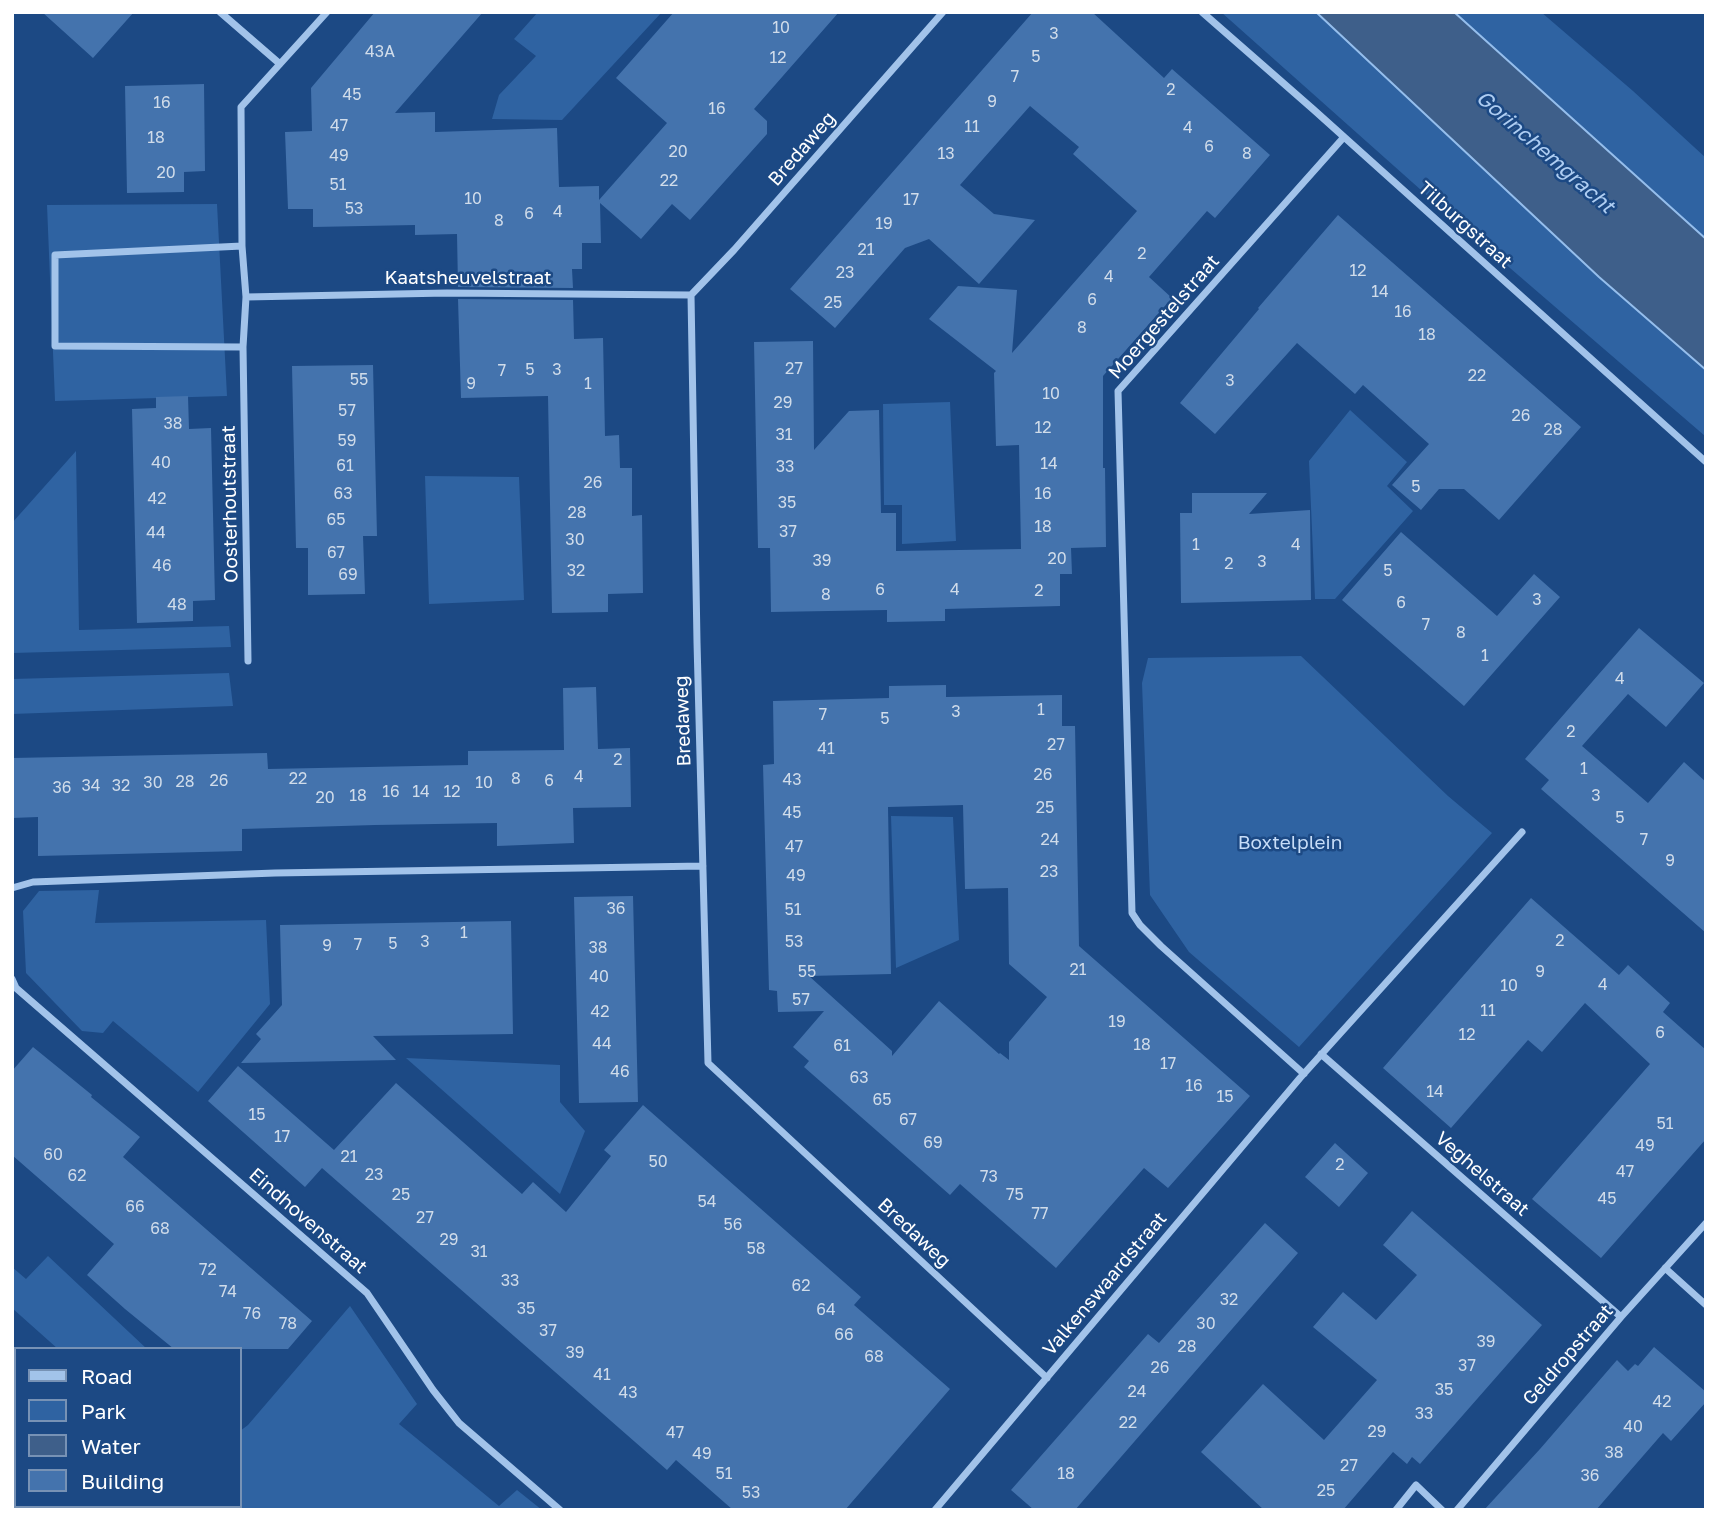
<!DOCTYPE html>
<style>
body{margin:0}
#map{position:relative;width:1718px;height:1522px;overflow:hidden;background:#1c4984;font-family:"Golos Text",sans-serif}
canvas{display:block}
.frame{position:absolute;inset:0;border:14px solid #fff;pointer-events:none}
.legend{position:absolute;left:14px;top:1347px;width:228px;height:161px;box-sizing:border-box;background:#1c4984;border:2px solid #7792b5;margin:0;padding:9px 12px;list-style:none;font-size:21px;color:#fff}
.legend li{display:flex;align-items:center;gap:14px;height:35px}
.legend b{width:35px;border:2px solid #7792b5}
</style>
<div id="map">
<canvas width="1718" height="1522"></canvas>
<div class="frame"></div>
<ul class="legend">
<li><b style="height:9px;background:#a2c3ea"></b>Road</li>
<li><b style="height:19px;background:#2f63a2"></b>Park</li>
<li><b style="height:19px;background:#3e5f8a"></b>Water</li>
<li><b style="height:19px;background:#4473ad"></b>Building</li>
</ul>
</div>
<script>
const ctx = document.querySelector('canvas').getContext('2d');
ctx.lineJoin = 'round';
function fillPath(path, color) { ctx.fillStyle = color; ctx.fill(path, 'evenodd'); }
const shape = rows => new Path2D(rows.map(r => 'M' + r).join(''));
function stroke(path, color, width, dash) { ctx.strokeStyle = color; ctx.lineWidth = width; ctx.lineCap = dash ? 'butt' : 'round'; ctx.setLineDash(dash || []); ctx.stroke(path); }
function write(font, color, halo, rows, align = 'center') {
  ctx.font = font + ' "Golos Text",sans-serif'; ctx.lineWidth = 5; ctx.setLineDash([]); ctx.textBaseline = 'middle'; ctx.strokeStyle = halo; ctx.fillStyle = color; for (const [text, x, y, turn = 0] of rows) {
    ctx.save(); ctx.translate(x, y); ctx.rotate((+turn || 0) * Math.PI / 180); ctx.textAlign = isNaN(turn) ? turn : align; if (halo) ctx.strokeText(text, 0, 0); ctx.fillText(text, 0, 0); ctx.restore();
  }
}
const green = shape([
 [538,12,662,12,562,120,492,119,499,95,536,56,514,39],
 [1221,12,1316,12,1599,277,1706,370,1705,436,1467,231],
 [1454,12,1541,12,1633,91,1706,158,1706,239],
 [217,204,227,396,55,401,47,205],
 [950,402,956,541,902,544,902,505,884,505,883,404],
 [1350,410,1407,462,1387,486,1413,511,1335,599,1315,599,1309,461],
 [76,451,79,630,229,626,231,647,12,653,12,523],
 [425,476,519,477,524,600,429,604],
 [1301,656,1448,796,1492,833,1299,1047,1189,952,1150,895,1142,683,1148,658],
 [229,673,233,706,12,714,12,679],
 [891,816,953,817,959,940,896,968],
 [99,890,95,923,266,920,270,1004,198,1092,113,1021,103,1033,82,1031,26,973,23,911,39,891],
 [406,1058,560,1065,560,1102,585,1131,560,1194],
 [48,1256,147,1349,58,1349,12,1308,12,1267,26,1279],
 [350,1306,417,1404,399,1424,499,1506,517,1490,542,1510,241,1510,237,1506,240,1506,240,1431,248,1425]
]);
const water = shape([
 [1316,12,1454,12,1706,239,1706,370,1599,277,1316,12],
 [12,1422,16,1425,16,1506,107,1506,111,1510,15,1510,12,1507,12,1422]
]);
const building = shape([
 [42,12,134,12,93,58],
 [375,12,483,12,395,113,435,112,435,132,557,128,559,187,599,186,599,200,667,123,616,78,674,12,839,12,754,109,767,121,767,134,690,220,672,204,641,239,600,203,601,243,582,243,582,269,572,269,573,288,458,287,457,234,415,235,415,225,313,227,313,209,288,209,285,132,312,131,311,88],
 [1033,12,1092,12,1164,78,1172,69,1270,155,1215,218,1207,211,1149,277,1172,298,1103,376,1103,468,1105,468,1106,547,1071,548,1072,574,1060,574,1060,606,945,609,945,621,887,622,887,610,771,612,770,548,758,548,754,342,813,341,814,450,849,411,879,410,881,513,896,513,896,551,1021,549,1019,445,996,446,994,373,996,371,929,319,958,286,1017,290,1012,353,1137,211,1073,154,1079,147,1030,106,960,185,994,214,1035,220,979,284,929,239,905,248,835,328,790,289],
 [204,84,205,171,184,172,184,192,127,193,125,86],
 [1338,215,1581,427,1499,520,1464,489,1439,489,1421,510,1392,485,1429,444,1363,385,1355,394,1297,343,1215,434,1180,403,1259,309,1258,308],
 [458,299,573,300,574,339,603,338,605,436,619,435,620,468,632,468,632,516,642,515,643,593,608,594,608,612,552,613,548,396,461,398],
 [373,365,377,536,363,536,365,594,308,595,308,548,296,548,292,366],
 [188,396,189,429,211,428,215,600,193,601,193,621,137,623,132,409,156,408,156,397],
 [1192,493,1267,493,1249,514,1310,510,1311,600,1181,603,1180,513,1192,513],
 [1401,532,1497,616,1534,574,1560,597,1464,706,1342,600],
 [1639,628,1704,683,1666,727,1628,694,1582,746,1648,803,1684,762,1706,782,1706,933,1541,789,1549,780,1525,759],
 [946,685,946,697,1062,695,1062,726,1075,726,1079,946,1250,1096,1168,1188,1144,1168,1056,1268,960,1184,950,1195,804,1067,809,1061,793,1047,824,1011,778,1012,777,991,769,990,763,765,774,764,773,701,889,698,889,686],
 [963,805,965,889,1008,888,1009,964,1047,997,1009,1042,1009,1060,1000,1053,999,1054,939,1001,892,1056,892,1051,809,976,891,974,888,807],
 [596,687,598,749,630,748,631,807,573,808,574,843,497,846,497,823,375,825,242,829,242,851,38,856,38,817,12,818,12,758,267,753,268,769,468,765,468,751,564,750,563,688],
 [633,896,638,1102,579,1103,574,897],
 [1531,898,1619,975,1628,965,1670,1003,1663,1012,1706,1050,1706,1139,1601,1258,1532,1199,1650,1064,1585,1003,1542,1052,1528,1040,1451,1128,1383,1068],
 [511,921,513,1034,373,1036,396,1060,241,1063,261,1039,256,1034,282,1005,280,925],
 [33,1047,92,1095,91,1097,140,1137,123,1157,312,1321,288,1349,174,1349,125,1309,87,1275,114,1244,12,1155,12,1071],
 [238,1066,334,1150,396,1083,522,1194,533,1182,566,1212,611,1156,604,1150,643,1105,861,1297,854,1305,950,1389,845,1510,733,1510,676,1460,667,1470,322,1168,305,1187,208,1101],
 [1335,1143,1368,1173,1339,1207,1305,1177],
 [1412,1211,1542,1325,1420,1464,1412,1457,1407,1464,1393,1452,1343,1510,1264,1510,1201,1452,1263,1384,1324,1440,1377,1380,1313,1327,1343,1292,1376,1320,1417,1275,1383,1245],
 [1265,1223,1298,1253,1075,1510,1034,1510,1011,1490,1148,1334,1159,1343],
 [1654,1347,1706,1392,1706,1402,1671,1441,1663,1433,1596,1510,1484,1510,1540,1449,1617,1360,1628,1371,1635,1364,1638,1366]
]);
const service = shape([
 [12,1349,16,1352],
 [194,1506,198,1510]
]);
const minor = shape([
 [220,12,280,64],
 [943,12,734,250,691,295,697,642,708,1063,1047,1378],
 [1202,12,1314,110,1706,462],
 [242,246,55,255,55,346,243,347],
 [246,297,447,293,691,295],
 [248,661,243,347,246,297,242,246,241,107,327,12],
 [12,888,33,882,275,873,703,866],
 [12,979,16,988,367,1293,433,1390,459,1423,560,1510],
 [1321,1054,1621,1317],
 [1304,1074,1161,946,1140,925,1132,913,1118,391,1344,137],
 [1665,1268,1706,1305],
 [935,1510,1300,1078,1522,832],
 [1396,1510,1416,1485,1442,1510],
 [1457,1510,1621,1317,1706,1223]
]);
const numberNames = [
 ["10",781,28],
 ["3",1054,34],
 ["43A",380,52],
 ["5",1036,57],
 ["12",778,58],
 ["7",1015,77],
 ["2",1171,90],
 ["45",352,95],
 ["9",992,102],
 ["16",162,103],
 ["16",717,109],
 ["47",339,126],
 ["11",972,127],
 ["4",1188,128],
 ["18",156,138],
 ["6",1209,147],
 ["20",678,152],
 ["13",946,154],
 ["8",1247,154],
 ["49",339,156],
 ["20",166,173],
 ["22",669,181],
 ["51",338,185],
 ["10",473,199],
 ["17",911,200],
 ["53",354,209],
 ["4",558,212],
 ["6",529,214],
 ["8",499,221],
 ["19",884,224],
 ["21",866,250],
 ["2",1142,254],
 ["12",1358,271],
 ["23",845,273],
 ["4",1109,277],
 ["14",1380,292],
 ["6",1092,300],
 ["25",833,303],
 ["16",1403,312],
 ["8",1082,328],
 ["18",1427,335],
 ["27",794,369],
 ["5",530,370],
 ["3",557,370],
 ["7",502,371],
 ["22",1477,376],
 ["55",359,380],
 ["3",1230,381],
 ["9",471,384],
 ["1",588,384],
 ["10",1051,394],
 ["29",783,403],
 ["57",347,411],
 ["26",1521,416],
 ["38",173,424],
 ["12",1043,428],
 ["28",1553,430],
 ["31",784,435],
 ["59",347,441],
 ["40",161,463],
 ["14",1049,464],
 ["61",345,466],
 ["33",785,467],
 ["26",593,483],
 ["5",1416,487],
 ["63",343,494],
 ["16",1043,494],
 ["42",157,499],
 ["35",787,503],
 ["28",577,513],
 ["65",336,520],
 ["18",1043,527],
 ["37",788,532],
 ["44",156,533],
 ["30",575,540],
 ["1",1196,545],
 ["4",1296,545],
 ["67",336,553],
 ["20",1057,559],
 ["39",822,561],
 ["3",1262,562],
 ["2",1229,564],
 ["46",162,566],
 ["32",576,571],
 ["5",1388,571],
 ["69",348,575],
 ["6",880,590],
 ["4",955,590],
 ["2",1039,591],
 ["8",826,595],
 ["3",1537,600],
 ["6",1401,603],
 ["48",177,605],
 ["7",1426,625],
 ["8",1461,633],
 ["1",1485,656],
 ["4",1620,679],
 ["1",1041,710],
 ["3",956,712],
 ["7",823,715],
 ["5",885,719],
 ["2",1571,732],
 ["27",1056,745],
 ["41",826,749],
 ["2",618,760],
 ["1",1584,769],
 ["26",1043,775],
 ["4",579,777],
 ["22",298,779],
 ["8",516,779],
 ["43",792,780],
 ["26",219,781],
 ["6",549,781],
 ["28",185,782],
 ["30",153,783],
 ["10",484,783],
 ["34",91,786],
 ["32",121,786],
 ["36",62,788],
 ["16",391,792],
 ["14",421,792],
 ["12",452,792],
 ["18",358,796],
 ["3",1596,796],
 ["20",325,798],
 ["25",1045,808],
 ["45",792,813],
 ["5",1620,818],
 ["24",1050,840],
 ["7",1644,840],
 ["47",794,847],
 ["9",1670,861],
 ["23",1049,872],
 ["49",796,876],
 ["36",616,909],
 ["51",793,910],
 ["1",464,933],
 ["2",1560,941],
 ["3",425,942],
 ["53",794,942],
 ["5",393,944],
 ["7",358,945],
 ["9",327,946],
 ["38",598,948],
 ["21",1078,970],
 ["55",807,972],
 ["9",1540,972],
 ["40",599,977],
 ["4",1603,985],
 ["10",1509,986],
 ["57",801,1000],
 ["11",1488,1011],
 ["42",600,1012],
 ["19",1117,1022],
 ["6",1660,1033],
 ["12",1467,1035],
 ["44",602,1044],
 ["18",1142,1045],
 ["61",842,1046],
 ["17",1168,1064],
 ["46",620,1072],
 ["63",859,1078],
 ["16",1194,1086],
 ["14",1435,1092],
 ["15",1225,1097],
 ["65",882,1100],
 ["15",257,1115],
 ["67",908,1120],
 ["51",1665,1124],
 ["17",282,1137],
 ["69",933,1143],
 ["49",1645,1146],
 ["60",53,1155],
 ["21",349,1157],
 ["50",658,1162],
 ["2",1340,1165],
 ["47",1625,1172],
 ["23",374,1175],
 ["62",77,1176],
 ["73",989,1177],
 ["25",401,1195],
 ["75",1015,1195],
 ["45",1607,1199],
 ["54",707,1202],
 ["66",135,1207],
 ["77",1040,1214],
 ["27",425,1218],
 ["56",733,1225],
 ["68",160,1229],
 ["29",449,1240],
 ["58",756,1249],
 ["31",479,1252],
 ["72",208,1270],
 ["33",510,1281],
 ["62",801,1286],
 ["74",228,1292],
 ["32",1229,1300],
 ["35",526,1309],
 ["64",826,1310],
 ["76",252,1314],
 ["78",288,1324],
 ["30",1206,1324],
 ["37",548,1331],
 ["66",844,1335],
 ["39",1486,1342],
 ["28",1187,1347],
 ["39",575,1353],
 ["68",874,1357],
 ["37",1467,1366],
 ["26",1160,1368],
 ["41",602,1375],
 ["35",1444,1390],
 ["24",1137,1392],
 ["43",628,1393],
 ["42",1662,1402],
 ["33",1424,1414],
 ["22",1128,1423],
 ["40",1633,1427],
 ["29",1377,1432],
 ["47",675,1433],
 ["38",1614,1453],
 ["49",702,1454],
 ["27",1349,1466],
 ["51",724,1474],
 ["18",1066,1474],
 ["36",1590,1476],
 ["25",1326,1491],
 ["53",751,1493]
];
const streetNames = [
 ["Bredaweg",802,149,-49],
 ["Tilburgstraat",1465,225,42],
 ["Kaatsheuvelstraat",468,278],
 ["Moergestelstraat",1164,317,-49],
 ["Oosterhoutstraat",230,504,-91],
 ["Bredaweg",683,721,-92],
 ["Veghelstraat",1482,1174,41],
 ["Eindhovenstraat",308,1221,41],
 ["Bredaweg",914,1233,43],
 ["Valkenswaardstraat",1105,1284,-50],
 ["Geldropstraat",1568,1355,-49]
];
const parkNames = [
 ["Boxtelplein",1290,843]
];
const waterNames = [
 ["Gorinchemgracht",1545,152,41]
];
fillPath(green, '#2f63a2');
fillPath(water, '#3e5f8a');
stroke(water, '#95beec', 2);
fillPath(building, '#4473ad');
stroke(service, '#a2c3ea', 5);
stroke(minor, '#a2c3ea', 7);
write('16px', '#d0dcea', null, numberNames);
write('19px', '#fff', '#1c4984', streetNames);
write('19px', '#c7ddf8', '#1c4984', parkNames);
write('italic 21px', '#aecdf2', '#1c4984', waterNames);
</script>
